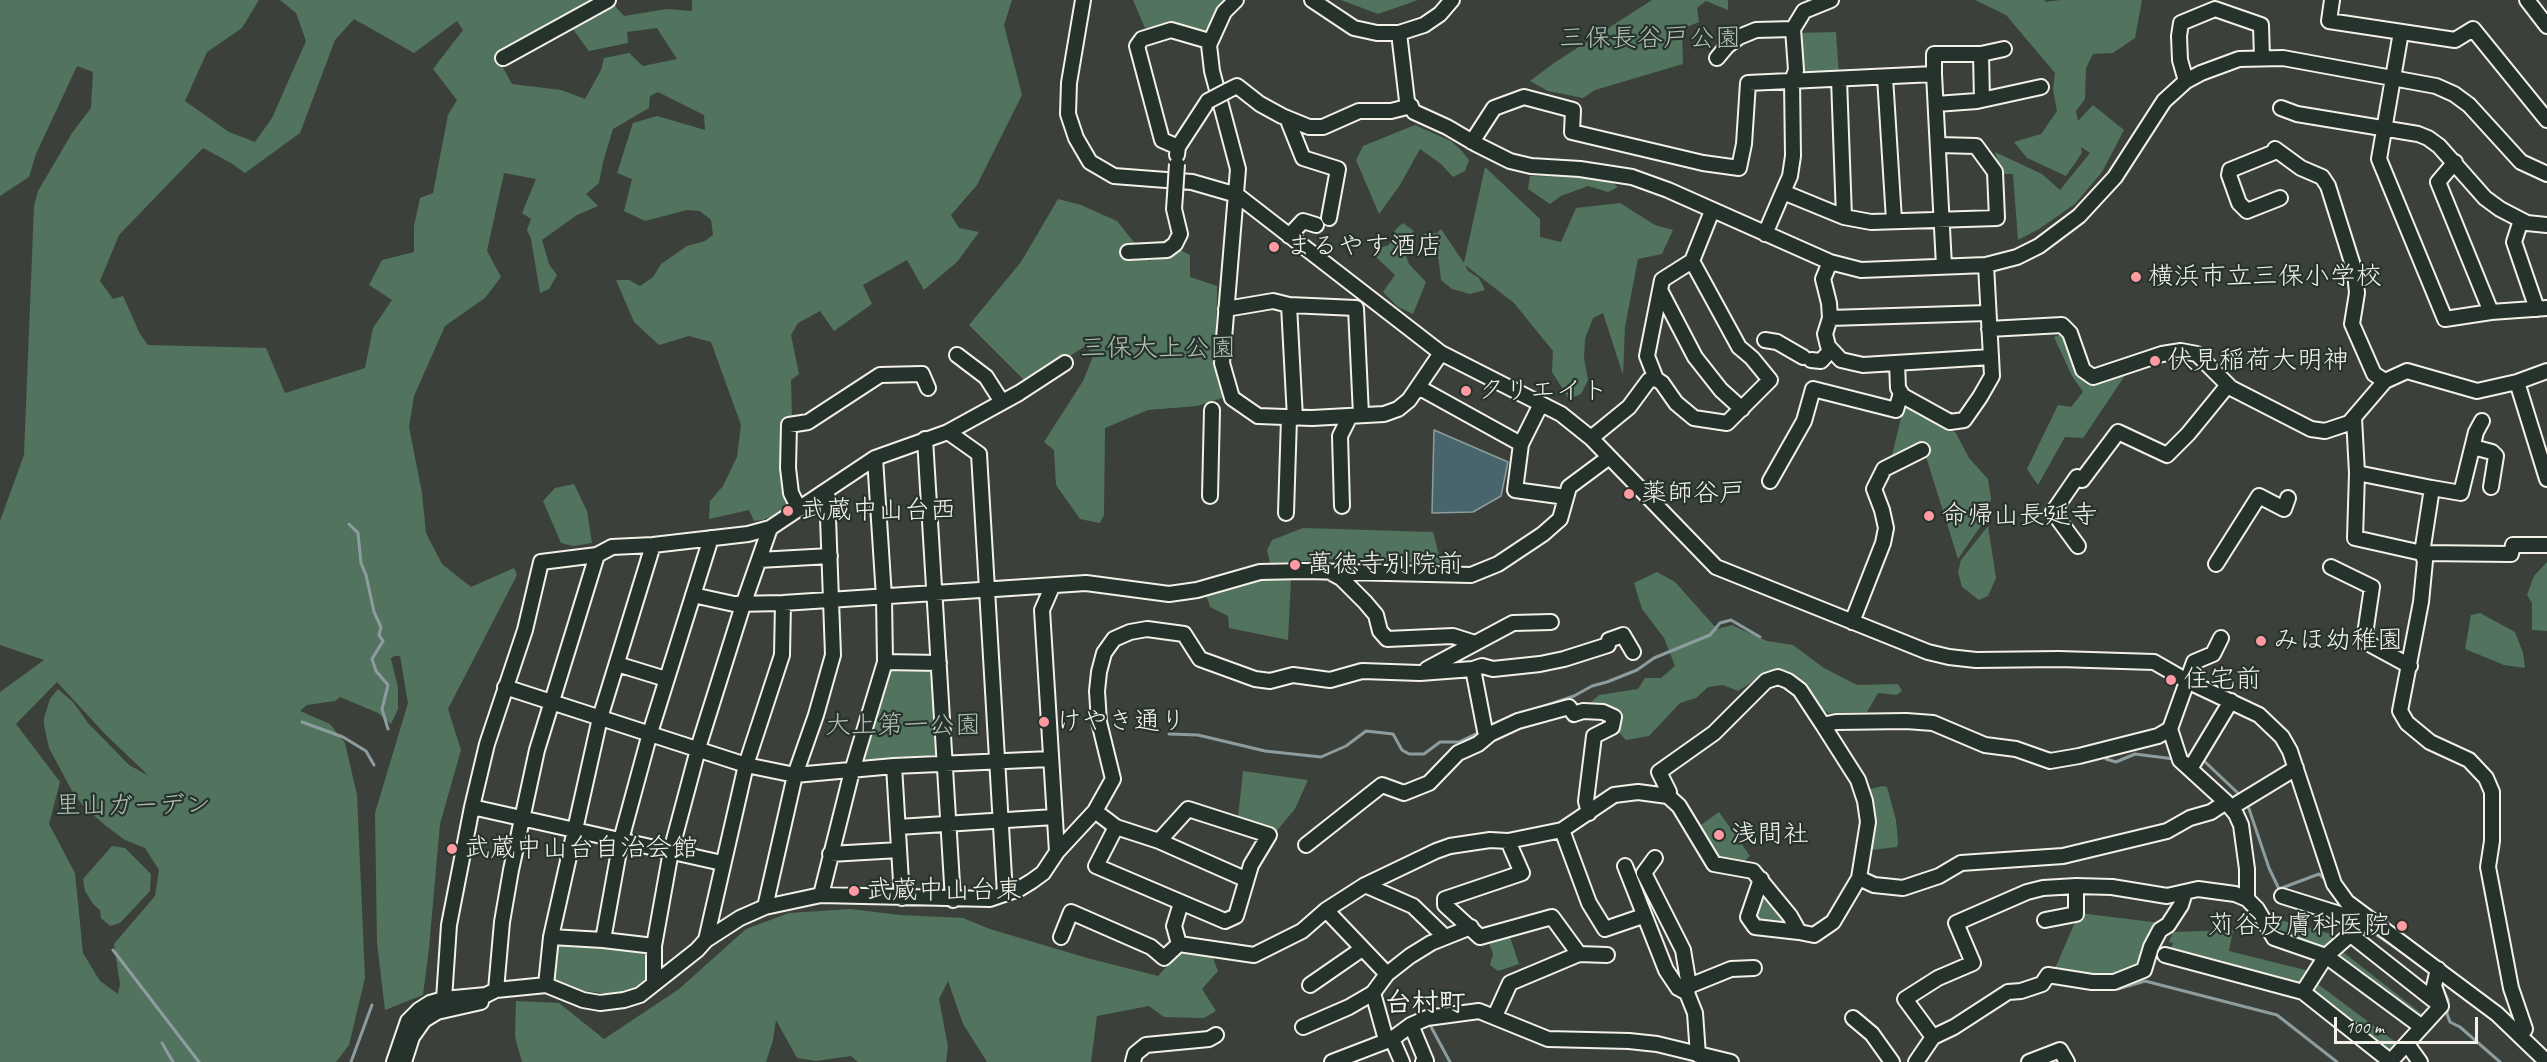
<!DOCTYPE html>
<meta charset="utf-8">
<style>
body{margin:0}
#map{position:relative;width:2547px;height:1062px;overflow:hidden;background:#3b413a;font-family:Caveat,sans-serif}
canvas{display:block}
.scale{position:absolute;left:2334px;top:1017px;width:144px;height:27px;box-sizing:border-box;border:3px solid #f4f1e8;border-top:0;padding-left:8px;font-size:18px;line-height:21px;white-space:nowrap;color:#f4f1e8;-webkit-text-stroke:4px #26332d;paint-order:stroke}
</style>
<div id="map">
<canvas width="2547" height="1062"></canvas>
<div class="scale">100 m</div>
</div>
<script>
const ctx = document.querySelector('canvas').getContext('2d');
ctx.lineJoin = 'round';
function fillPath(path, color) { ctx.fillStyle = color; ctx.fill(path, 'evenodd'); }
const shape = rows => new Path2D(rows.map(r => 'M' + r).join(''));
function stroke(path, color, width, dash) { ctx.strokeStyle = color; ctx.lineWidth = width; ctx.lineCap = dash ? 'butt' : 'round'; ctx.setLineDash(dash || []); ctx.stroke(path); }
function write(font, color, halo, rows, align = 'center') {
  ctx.font = font + ' Caveat,"Klee One",sans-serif'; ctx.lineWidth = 4.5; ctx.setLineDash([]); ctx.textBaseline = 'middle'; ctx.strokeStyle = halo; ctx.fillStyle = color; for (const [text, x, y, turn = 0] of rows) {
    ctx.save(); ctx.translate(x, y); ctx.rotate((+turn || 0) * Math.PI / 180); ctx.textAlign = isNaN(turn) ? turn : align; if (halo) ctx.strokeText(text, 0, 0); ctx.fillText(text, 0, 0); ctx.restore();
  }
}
const green = shape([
 [0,0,259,0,242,28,207,52,185,101,229,132,255,142,272,118,306,41,296,13,280,0,610,0,624,16,667,9,692,11,692,0,1012,0,1004,25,1022,95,977,185,951,215,959,228,979,232,957,262,924,290,907,260,863,285,872,304,834,331,820,311,798,323,791,335,799,374,791,380,792,419,783,421,791,507,763,520,754,521,749,510,709,519,710,501,723,486,737,457,741,425,711,342,689,336,659,345,634,322,616,280,629,280,640,286,653,277,661,264,687,246,705,241,713,235,711,220,700,211,687,210,645,221,624,211,632,179,617,173,633,123,657,116,705,130,704,115,658,92,650,96,649,108,613,129,603,162,599,183,586,194,598,206,577,215,542,240,549,264,557,275,549,289,540,293,531,239,527,230,531,219,522,213,536,179,504,173,487,251,501,277,485,298,445,326,414,396,409,427,422,493,426,533,442,564,471,587,514,568,517,575,448,709,461,750,440,824,429,948,423,995,385,1010,377,943,375,813,408,703,400,656,394,656,389,660,391,659,398,687,398,709,391,724,378,713,340,697,335,701,307,705,300,711,330,724,345,743,357,795,365,978,349,1045,336,1062,0,1062,0,692,44,660,0,645,0,521,24,455,34,206,38,191,72,133,91,108,93,72,77,66,36,154,29,177,0,196],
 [354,19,414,53,457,21,463,30,433,69,457,100,448,115,433,193,420,198,414,226,414,252,382,260,369,285,392,300,373,328,365,368,285,393,266,348,148,345,140,334,123,296,113,299,100,281,119,235,203,148,231,163,245,173,300,133,335,40],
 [572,28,589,51,628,43,627,32,657,28,677,59,643,66,629,53,604,58,601,70,585,99,561,90,512,84,497,57,534,32,556,33],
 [57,682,106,735,149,776,129,765,88,723,73,702,58,689,50,699,44,718,44,725,49,748,72,791,84,807,106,826,125,840,145,848,159,870,155,896,114,944,120,984,118,994,100,981,83,953,75,873,49,824,60,782,16,724],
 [1133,0,1229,0,1207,30,1160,26,1145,28],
 [1341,0,1418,0,1378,14],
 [1652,0,1728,0,1728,10,1706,1,1697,8,1699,22,1682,29,1683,64,1595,90,1583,98,1548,91,1530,81,1554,63],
 [1975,0,2044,0,2046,2,2060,0,2142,0,2135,38,2113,53,2093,54,2086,68,2085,99,2076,111,2078,121,2093,105,2124,130,2112,153,2102,172,2075,204,2039,229,2018,240,2013,174,2000,174,1995,152,2042,174,2060,190,2090,153,2081,147,2082,153,2066,176,2027,158,2014,142,2041,134,2057,111,2053,89,2055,73,2006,15],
 [1836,32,1839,75,1799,76,1797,33],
 [1415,125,1451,141,1461,150,1469,160,1465,171,1453,177,1441,164,1420,149,1400,185,1379,214,1356,160,1363,146],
 [1485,167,1540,219,1540,237,1561,242,1576,208,1620,203,1655,225,1673,230,1662,254,1638,259,1625,327,1623,375,1603,313,1593,318,1585,339,1584,358,1588,380,1581,394,1569,399,1552,372,1553,351,1514,303,1465,265,1468,271,1479,278,1485,290,1470,294,1452,289,1441,280,1437,247,1423,234,1437,233,1441,229,1464,263],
 [1530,176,1593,177,1612,182,1618,187,1608,192,1588,186,1561,196,1550,204,1528,189],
 [1058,199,1081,205,1117,221,1149,261,1180,250,1190,255,1190,277,1217,286,1216,370,1225,397,1197,406,1148,410,1105,428,1104,515,1100,523,1080,519,1056,485,1054,450,1044,442,1083,381,1094,354,1084,347,1027,383,969,325,1021,262],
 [1403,223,1414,231,1402,245,1409,264,1426,282,1413,314,1398,307,1383,292,1395,275,1376,257,1376,249,1389,245,1396,229],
 [2062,334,2081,377,2092,385,2128,371,2083,438,2065,437,2038,485,2027,469,2058,405,2071,407,2083,392,2072,376,2054,337],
 [1905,402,1956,433,1969,458,1988,479,1991,498,1989,514,1958,559,1923,447,1891,459],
 [574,484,587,511,592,543,573,546,561,543,543,501,555,488],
 [1988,526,1996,578,1988,596,1979,600,1962,587,1958,572,1961,560],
 [1303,528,1433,532,1441,563,1334,559,1270,563,1267,550,1272,540],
 [2547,562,2547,631,2532,630,2532,603,2527,595,2534,576],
 [1657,572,1675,582,1717,629,1732,625,1767,641,1793,645,1824,668,1857,685,1898,684,1902,691,1897,695,1878,693,1867,712,1828,713,1818,705,1806,689,1785,673,1769,671,1738,691,1723,685,1708,687,1696,698,1680,703,1649,736,1626,740,1590,703,1599,695,1638,689,1645,678,1661,678,1675,666,1664,638,1642,609,1634,583],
 [1266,577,1291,579,1288,640,1229,628,1228,616,1210,607,1206,594],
 [2480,613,2515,632,2523,653,2525,668,2504,665,2465,649,2471,615],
 [933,665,938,757,858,762,887,666],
 [1243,771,1308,780,1295,809,1274,834,1256,823,1238,817],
 [1883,786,1887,787,1896,820,1898,842,1897,847,1871,850,1874,820,1866,790],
 [1719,812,1750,856,1742,864,1718,860,1698,827],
 [112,846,125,848,151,874,150,891,120,923,110,926,101,918,100,910,93,904,85,891,83,879],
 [1763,892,1789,922,1786,927,1756,921,1752,915],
 [851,909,900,915,963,918,990,929,1087,958,1158,976,1179,953,1212,956,1218,971,1202,989,1216,1011,1204,1018,1164,1017,1149,1006,1097,1016,1091,1062,987,1062,963,1024,948,981,939,999,948,1047,946,1062,858,1062,851,1056,816,1061,797,1058,776,1020,773,1040,766,1062,522,1062,515,1037,516,1001,559,1003,604,1039,679,989,746,929,789,913],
 [2079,913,2161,923,2141,968,2113,979,2053,973],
 [2273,918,2342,937,2326,951,2277,935],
 [2233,930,2229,951,2309,971,2302,986,2170,951,2173,943,2169,942,2173,932],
 [1508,931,1519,964,1498,971,1490,965,1493,954,1487,938],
 [556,939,647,950,647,983,638,990,623,996,586,991,553,979],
 [2339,949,2426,1017,2413,1032,2325,967],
 [2315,982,2401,1046,2386,1062,2301,998]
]);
const water = shape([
 [1434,430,1508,462,1501,496,1473,512,1432,513,1434,430]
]);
const stream = shape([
 [349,524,358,533,361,563,366,575,374,612,381,627,379,635,383,641,372,659,376,671,388,685,382,709,388,729],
 [1530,711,1574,696,1592,686,1607,682,1637,670,1654,658,1710,635,1720,623,1731,620,1760,637],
 [302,722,343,737,366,751,374,765],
 [1169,734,1198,735,1265,751,1321,757,1346,746,1366,731,1393,734,1402,750,1409,754,1424,754,1440,742,1459,742,1482,731],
 [2106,759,2116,762,2135,754,2174,759],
 [2202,759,2241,796],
 [2247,803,2269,868,2279,889,2319,874,2327,881],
 [2365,927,2422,966],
 [113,950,199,1062],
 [2440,982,2448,1000,2447,1014,2450,1022,2460,1027,2500,1062],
 [2106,989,2118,989,2145,981,2277,1015,2337,1062],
 [1429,1023,1450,1062],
 [162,1043,173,1062],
 [351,1062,372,1005]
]);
const minor = shape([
 [1083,0,1069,83,1068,114,1076,138,1090,162,1114,176,1192,182,1237,195,1441,353,1561,414,1591,438,1716,567,1928,652,1949,657,1976,660,2059,659,2154,662,2187,681,2259,715,2282,737,2290,751,2334,884,2347,902,2497,1014,2547,1062],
 [1236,0,1224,12,1209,45,1212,71,1238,169,1222,363,1232,398,1258,416,1312,418,1384,414,1398,409,1409,400,1441,353],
 [1312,0,1354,28,1377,33,1399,33,1424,25,1440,14,1452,0],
 [2332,0,2329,21,2455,40,2473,29,2547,120],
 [2527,0,2547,26],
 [2401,32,2379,159,2445,319,2491,312,2547,308],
 [1399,33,1407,101,1414,112,1447,127,1476,144,1510,161,1531,166,1580,169,1632,177,1668,190,1830,262,1861,270,1986,265,2017,257,2039,246,2079,216,2115,177,2164,101,2186,81,2201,73,2239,59,2283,58,2436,86,2454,94,2469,105,2521,162,2547,174],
 [1981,54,1982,100],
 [503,58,608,0],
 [1717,58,1727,46,1739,37,1756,30,1793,29,1804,11,1831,0],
 [1934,74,1934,54,1981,54,2004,49],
 [1885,77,1894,220],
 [1839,79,1844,217],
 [2186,81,2180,60,2179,36,2181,23,2215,9,2261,25,2262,58],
 [1227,91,1237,86,1260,104,1282,116,1309,127,1323,127,1359,111,1391,111,1411,106],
 [1936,104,1977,101,2041,87],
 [2281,108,2297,114,2418,134,2428,138,2439,146,2485,198,2500,209,2527,223,2547,225],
 [1287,118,1303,158,1338,169,1329,218],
 [1472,142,1494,108,1524,97,1573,110,1572,132,1703,163,1739,168,1744,144,1748,83,1934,74,1944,266],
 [1178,147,1162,140,1137,46,1142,39,1171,30,1209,41],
 [2275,149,2301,168,2322,177,2328,186,2355,272,2357,293,2352,324,2374,374,2385,381],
 [2277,151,2230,170,2229,175,2239,203,2247,211,2280,198],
 [1177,155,1178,147,1208,101],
 [2455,162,2438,182,2491,312],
 [1783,192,1790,176,1793,156,1792,81,1796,70,1793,29],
 [2521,220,2514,242,2537,309],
 [1765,234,1783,192,1844,217,1871,222,1997,218,1995,172,1976,146,1939,145],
 [1289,236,1303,221,1316,225],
 [1128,252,1167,250,1175,244,1180,234,1174,209,1175,195],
 [1830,262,1823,279,1829,303,1830,318,1825,334,1828,346,1841,360,1863,365,1991,357,1986,265],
 [1660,290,1695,357,1721,390,1742,409],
 [1289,305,1295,418],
 [1226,309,1273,301,1289,305,1356,308,1361,415],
 [1830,318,1987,313],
 [1989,329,2062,325,2070,333,2083,370,2093,377,2162,354,2181,351,2197,354,2231,388,2311,429,2325,431,2349,423,2385,381,2407,371,2477,391,2517,382,2547,371],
 [1765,340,1777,342,1803,357],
 [957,355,986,377,1002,402],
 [1811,360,1821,361,1830,351],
 [1897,363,1898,388,1903,396,1950,422,1964,420,1980,397,1992,376,1991,357],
 [1656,379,1647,356,1662,280,1692,261,1712,211],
 [2517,382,2547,479],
 [1418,387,1521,444],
 [1541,404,1521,444,1515,490,1566,497],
 [2354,418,2357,473,2355,538,2422,553,2511,554,2513,545,2547,545],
 [948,432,1019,393,1065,363],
 [1591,438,1629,407,1649,380,1656,379,1662,383,1676,403,1694,418,1727,423,1770,380,1752,358,1739,347,1692,261],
 [925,439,953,900],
 [2473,447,2492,452,2496,456,2491,487],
 [875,458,948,432,979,454,1005,894],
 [2357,473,2432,488,2422,553,2425,561,2421,602,2400,711,2407,723,2430,742,2469,760,2486,778,2492,792,2492,841,2488,867,2511,988,2525,1029,2521,1036],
 [1770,481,1804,421,1813,389,1896,410,1901,393],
 [2432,488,2461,493,2476,432,2482,421],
 [1210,496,1212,410],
 [1342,506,1340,436,1350,416],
 [799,509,791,493,788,468,789,425,808,422,880,375,922,374,928,388],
 [1286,513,1289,418],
 [2078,546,2053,512,2077,477,2082,480,2118,432,2167,455,2188,434,2228,385],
 [759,560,830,556],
 [2216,564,2259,496,2284,509,2288,498],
 [2331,567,2372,587,2364,641,2410,666],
 [1330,572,1341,578,1365,602,1376,615,1380,631,1387,639,1453,636,1475,643],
 [693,595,734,604,783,603,1086,583,1169,594,1197,590,1260,572,1304,571,1471,575,1498,564,1543,534,1560,519,1569,487,1608,458],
 [1852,622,1883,543,1886,528,1882,510,1874,489,1884,469,1922,450],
 [885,662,939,663],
 [617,664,666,679],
 [1427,669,1513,623,1551,622],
 [1473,669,1485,731,1490,734,1518,721,1569,707,1574,714,1583,711,1603,712,1614,717,1612,727,1594,736,1586,801,1589,813],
 [505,687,746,765,795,775,894,766,1050,759],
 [2170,729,2180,760,2226,802],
 [894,766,902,898],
 [2190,769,2231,701],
 [1668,796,1669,792,1659,772,1714,733,1766,681,1778,677,1788,681,1800,690,1823,725,1836,722,1906,721,1933,723,1985,745,2016,749,2050,761,2079,756,2158,736,2170,729,2194,662,2213,654,2221,638],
 [472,807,722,863],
 [2232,807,2296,768],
 [1095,811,1116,827,1159,841,1245,879],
 [898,827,1054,817],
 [1116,827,1096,866,1225,921,1236,916,1251,865,1269,835,1188,809,1159,841],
 [1562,830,1589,903,1605,929,1643,916],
 [1306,845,1382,785,1404,793,1429,783,1458,753,1478,744,1490,734],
 [1057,852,1095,811,1113,779,1099,722,1097,691,1099,672,1104,653,1114,639,1130,632,1147,629,1184,634,1200,659,1255,679,1270,681,1293,675,1330,680,1362,671,1420,673,1473,669,1482,666,1493,669,1540,664,1564,659,1608,645,1609,640,1623,635,1633,652],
 [830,854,899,850],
 [1655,858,1644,873,1683,950,1689,986,1687,993],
 [1625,866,1666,970,1678,988,1687,993,1695,1013,1698,1055],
 [1859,878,1874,885,1903,888,1939,876,1961,863,2063,856,2167,831,2190,818,2211,812,2226,802,2236,814,2241,825,2247,869,2247,899],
 [1761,879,1748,917,1755,927,1799,932],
 [1365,885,1413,906,1445,937],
 [2282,896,2343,915,2357,929],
 [1181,903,1174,926,1179,944,1254,955,1302,931,1326,910,1365,885,1436,851,1450,846,1490,840,1508,841,1562,830,1614,795,1638,792,1668,796,1679,806,1714,864,1753,871,1790,916,1799,932,1814,935,1833,922,1859,878,1868,822,1865,801,1858,780,1823,725],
 [765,907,795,775,816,715,833,655,827,490],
 [1326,910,1387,974],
 [2368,919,2326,956,2303,992,2390,1061],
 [2045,920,2076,914,2076,886],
 [2351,935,2441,1006],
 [551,937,603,940],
 [1061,937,1071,912,1151,947,1164,958,1179,944],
 [706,940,746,765,782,655,783,603],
 [654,946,603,940,621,840,650,733,711,538],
 [1579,954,1607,955],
 [2165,955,2303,992],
 [654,984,654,946,671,851,700,742,743,605,770,528],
 [546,985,551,937,600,718,653,545],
 [1310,985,1362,949],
 [1689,986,1731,969,1754,968],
 [496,990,502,922,511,870,537,750,597,555],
 [1373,993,1385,1036,1392,1039,1402,1062],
 [444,999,449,925,472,807,487,744,525,630,541,562,597,555,612,547,653,545,748,534,770,528,875,458,884,597,885,662,852,771,821,895],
 [1495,1016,1510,983,1579,954,1552,917,1480,937,1445,905,1445,899,1522,873,1508,841],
 [1853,1018,1872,1034,1892,1062],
 [1411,1025,1426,1061,1423,1062],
 [1303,1027,1349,1007,1373,993,1387,974,1410,956,1431,943,1471,927],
 [1933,1037,1905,999,1938,978,1973,963,1956,923,2027,892,2043,888,2076,886,2112,887,2167,896,2198,889,2235,894,2247,899,2257,909,2274,938,2326,956,2422,1027],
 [2407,1044,2420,1062],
 [394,1062,408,1021,419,1010,430,1003,444,999,486,995,496,990,546,985,583,1000,600,1003,624,1000,640,995,697,950,706,940,740,918,765,907,821,895,990,899,1019,889,1032,881,1043,873,1057,852,1042,610,1052,587],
 [404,1062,412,1037,424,1020,437,1012,481,1002],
 [1133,1062,1135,1054,1146,1045,1209,1039,1216,1035],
 [1332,1062,1392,1039,1411,1025,1427,1018,1479,1011,1548,1039,1629,1041,1657,1044,1731,1062],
 [1916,1062,1933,1037,1954,1027,2008,992,2021,991,2042,984,2048,975,2092,982,2114,982,2144,970,2151,947,2160,930,2168,925,2181,905,2185,892],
 [2029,1062,2060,1050,2067,1062],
 [2390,1062,2441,1006,2434,986,2438,969]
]);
const minorBridge = shape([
 [1208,101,1227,91],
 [1175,195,1177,164]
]);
const markers = [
 [1274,247,6,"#ff9aa2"],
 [2136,277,6,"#ff9aa2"],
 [2155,361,6,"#ff9aa2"],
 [1466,391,6,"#ff9aa2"],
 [1629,494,6,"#ff9aa2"],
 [788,511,6,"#ff9aa2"],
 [1929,516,6,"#ff9aa2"],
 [1295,565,6,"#ff9aa2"],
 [2261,641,6,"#ff9aa2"],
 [2171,680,6,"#ff9aa2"],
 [1044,722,6,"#ff9aa2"],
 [1719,835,6,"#ff9aa2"],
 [452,849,6,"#ff9aa2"],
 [854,891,6,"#ff9aa2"],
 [2402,926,6,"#ff9aa2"]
];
const parkNames = [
 ["三保長谷戸公園",1650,39],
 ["三保大上公園",1158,349],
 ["大上第一公園",903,726],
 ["里山ガーデン",133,806]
];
const poiNames = [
 ["まるやす酒店",1286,247],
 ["横浜市立三保小学校",2148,277],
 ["伏見稲荷大明神",2167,361],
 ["クリエイト",1478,391],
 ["薬師谷戸",1641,494],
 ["武蔵中山台西",800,511],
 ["命帰山長延寺",1941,516],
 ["萬徳寺別院前",1307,565],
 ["みほ幼稚園",2273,641],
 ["住宅前",2183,680],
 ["けやき通り",1056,722],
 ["浅間社",1731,835],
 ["武蔵中山台自治会館",464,849],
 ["武蔵中山台東",866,891],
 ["苅谷皮膚科医院",2390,926,"right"]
];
const neighbourhoodNames = [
 ["台村町",1425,1004]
];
fillPath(green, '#52735e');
fillPath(water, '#48656e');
stroke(water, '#8d9d9f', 1.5);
stroke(stream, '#8d9d9f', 3);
stroke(minor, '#f4f1e8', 18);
stroke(minor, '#26332d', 14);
stroke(minorBridge, '#f4f1e8', 18, []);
stroke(minorBridge, '#26332d', 14);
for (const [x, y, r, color] of markers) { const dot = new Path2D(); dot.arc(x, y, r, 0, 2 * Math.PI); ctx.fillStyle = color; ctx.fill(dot); stroke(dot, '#26332d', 2); }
write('26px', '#b3bfb1', '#26332d', parkNames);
write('26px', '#f4f1e8', '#26332d', poiNames, 'left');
write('bold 27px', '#f4f1e8', '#26332d', neighbourhoodNames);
</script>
